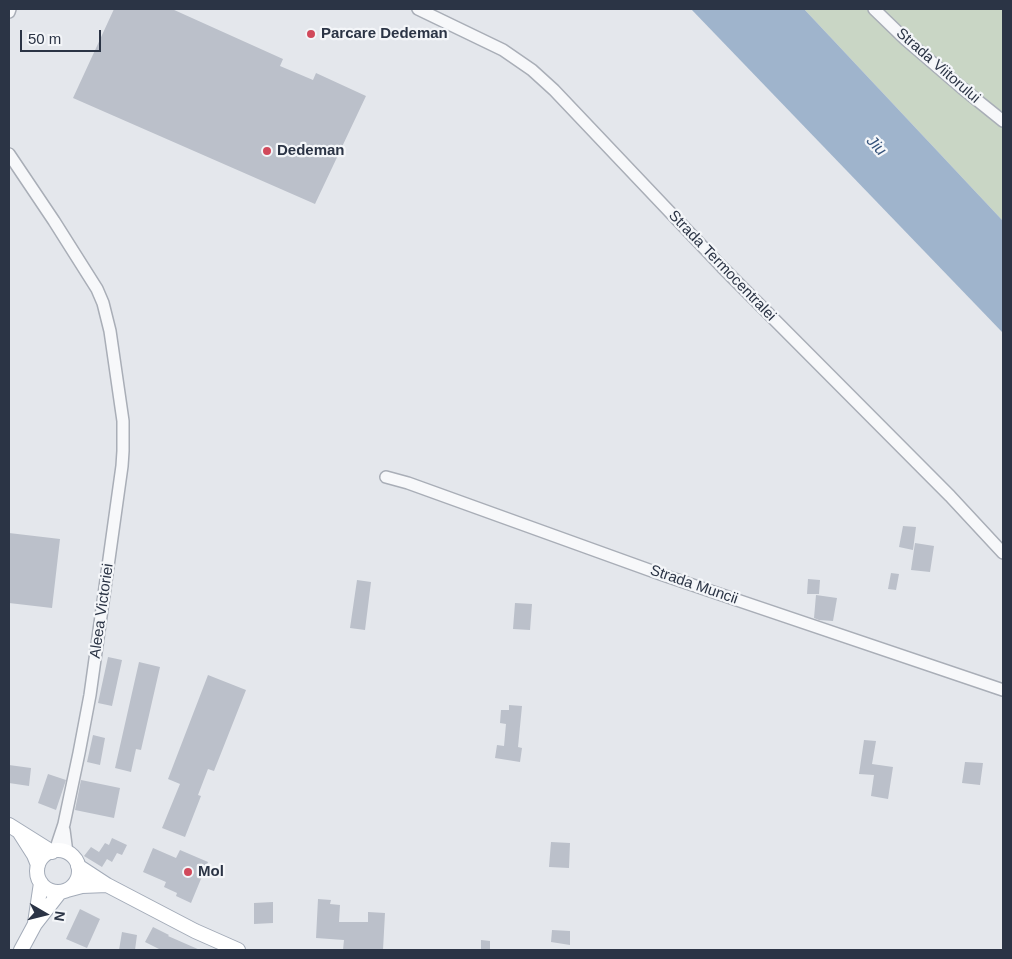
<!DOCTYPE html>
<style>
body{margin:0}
#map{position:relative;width:1012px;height:959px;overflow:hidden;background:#e4e7ec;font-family:Helvetica,sans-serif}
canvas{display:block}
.frame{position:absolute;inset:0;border:10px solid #2b3445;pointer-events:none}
.north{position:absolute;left:20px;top:889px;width:50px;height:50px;-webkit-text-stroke:4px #f4f6f9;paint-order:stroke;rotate:98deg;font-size:14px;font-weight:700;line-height:20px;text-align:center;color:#2b3445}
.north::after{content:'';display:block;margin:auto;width:18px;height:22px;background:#2b3445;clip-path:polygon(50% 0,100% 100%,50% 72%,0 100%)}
.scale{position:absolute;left:20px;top:30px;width:81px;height:22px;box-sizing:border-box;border:2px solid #2b3445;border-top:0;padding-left:6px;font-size:15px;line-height:18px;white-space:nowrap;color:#2b3445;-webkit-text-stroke:4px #f4f6f9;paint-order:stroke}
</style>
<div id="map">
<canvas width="1012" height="959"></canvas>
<div class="frame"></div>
<div class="north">N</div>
<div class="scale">50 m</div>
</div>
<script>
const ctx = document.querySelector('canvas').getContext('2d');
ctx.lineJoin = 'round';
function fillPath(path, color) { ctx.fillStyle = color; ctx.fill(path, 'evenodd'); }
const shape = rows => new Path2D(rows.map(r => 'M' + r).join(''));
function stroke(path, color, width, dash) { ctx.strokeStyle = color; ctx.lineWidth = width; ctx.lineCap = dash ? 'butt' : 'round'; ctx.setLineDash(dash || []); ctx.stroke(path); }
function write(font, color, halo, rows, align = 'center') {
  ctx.font = font + ' Helvetica,sans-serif'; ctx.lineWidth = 4.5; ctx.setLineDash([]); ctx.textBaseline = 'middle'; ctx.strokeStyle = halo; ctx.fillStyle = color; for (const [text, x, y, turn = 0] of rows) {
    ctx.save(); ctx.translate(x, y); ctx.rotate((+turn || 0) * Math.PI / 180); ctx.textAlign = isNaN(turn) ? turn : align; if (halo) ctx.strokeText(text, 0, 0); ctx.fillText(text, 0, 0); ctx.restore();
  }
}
const green = shape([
 [804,9,1003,9,1003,221]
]);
const water = shape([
 [691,9,804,9,1003,221,1003,333]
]);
const building = shape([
 [114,9,172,9,283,59,280,66,313,80,316,73,366,96,315,204,73,98],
 [903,526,916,527,913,550,899,547],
 [9,533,60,539,52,608,9,603],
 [915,543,934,546,930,572,911,570],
 [891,573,899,574,896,590,888,589],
 [808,579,820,580,819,594,807,594],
 [357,580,371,582,365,630,350,628],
 [816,595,837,598,833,621,819,620,814,618],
 [515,603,532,604,530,630,513,629],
 [108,657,122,660,112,706,98,703],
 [139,662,160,667,141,750,136,749,131,772,115,768],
 [208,675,246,690,214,771,208,769,198,795,201,796,185,837,162,828,180,784,168,779],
 [509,705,522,706,518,747,522,748,520,762,495,758,497,745,504,746,506,724,500,723,501,710,509,710],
 [93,735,105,738,100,765,87,762],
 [864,740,876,741,872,764,893,767,888,799,871,796,874,775,859,774],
 [965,762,983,763,980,785,962,783],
 [9,765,31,768,29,786,9,783],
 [48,774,66,780,56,810,38,803],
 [81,780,120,788,114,818,75,810],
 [112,838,127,845,122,855,117,853,112,862,107,859,102,867,84,856,91,847,99,852,105,843,109,845],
 [551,842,570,843,569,868,549,867],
 [153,848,176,858,180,850,208,862,191,903,176,896,177,893,164,887,166,882,143,872],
 [318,899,331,900,330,904,340,905,339,922,368,922,368,912,385,913,383,950,343,950,344,940,316,938],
 [273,902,273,923,254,924,254,903],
 [80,909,100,919,87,948,66,939],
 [153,927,169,935,168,936,200,950,161,950,145,942],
 [552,930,570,931,570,945,551,942],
 [122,932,137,935,135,950,119,950],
 [481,940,490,941,490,950,481,950]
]);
const minor = shape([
 [418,9,503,50,532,70,554,90,722,267,950,496,1003,553],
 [874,9,905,39,962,88,1003,121],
 [9,12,10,9],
 [9,154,54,221,97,289,103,303,110,331,123,421,123,451,122,466,90,695,79,753,64,824,55,851],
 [386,477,408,483,663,575,1003,690],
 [64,830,67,853]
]);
const major = shape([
 [9,825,52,852],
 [20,833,34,855,38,865],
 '37 871a21 21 0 1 1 42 0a21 21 0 1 1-42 0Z',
 [78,866,107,885,195,931,238,950],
 [67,890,82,886,107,885],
 [35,923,41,883],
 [21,950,35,924,60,892]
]);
const markers = [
 [311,34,5,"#d1495b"],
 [267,151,5,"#d1495b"],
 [188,872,5,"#d1495b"]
];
const poiNames = [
 ["Parcare Dedeman",321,34],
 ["Dedeman",277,151],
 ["Mol",198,872]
];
const streetNames = [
 ["Strada Viitorului",938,66,41],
 ["Strada Termocentralei",722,266,46],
 ["Strada Muncii",694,585,19],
 ["Aleea Victoriei",102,611,-82]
];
const waterNames = [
 ["Jiu",876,146,47]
];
fillPath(green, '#c9d6c5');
fillPath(water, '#9fb4cc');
fillPath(building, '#bbc0ca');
stroke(minor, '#a9aeb7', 14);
stroke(major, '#a3abb8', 16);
stroke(minor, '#f7f8fa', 11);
stroke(major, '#fff', 14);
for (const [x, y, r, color] of markers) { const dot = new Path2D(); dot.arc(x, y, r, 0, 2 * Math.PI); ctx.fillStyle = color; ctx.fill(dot); stroke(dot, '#f4f6f9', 2); }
write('bold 15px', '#2b3445', '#f4f6f9', poiNames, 'left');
write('15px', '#2b3445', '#f4f6f9', streetNames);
write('italic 16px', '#34527a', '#f4f6f9', waterNames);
</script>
